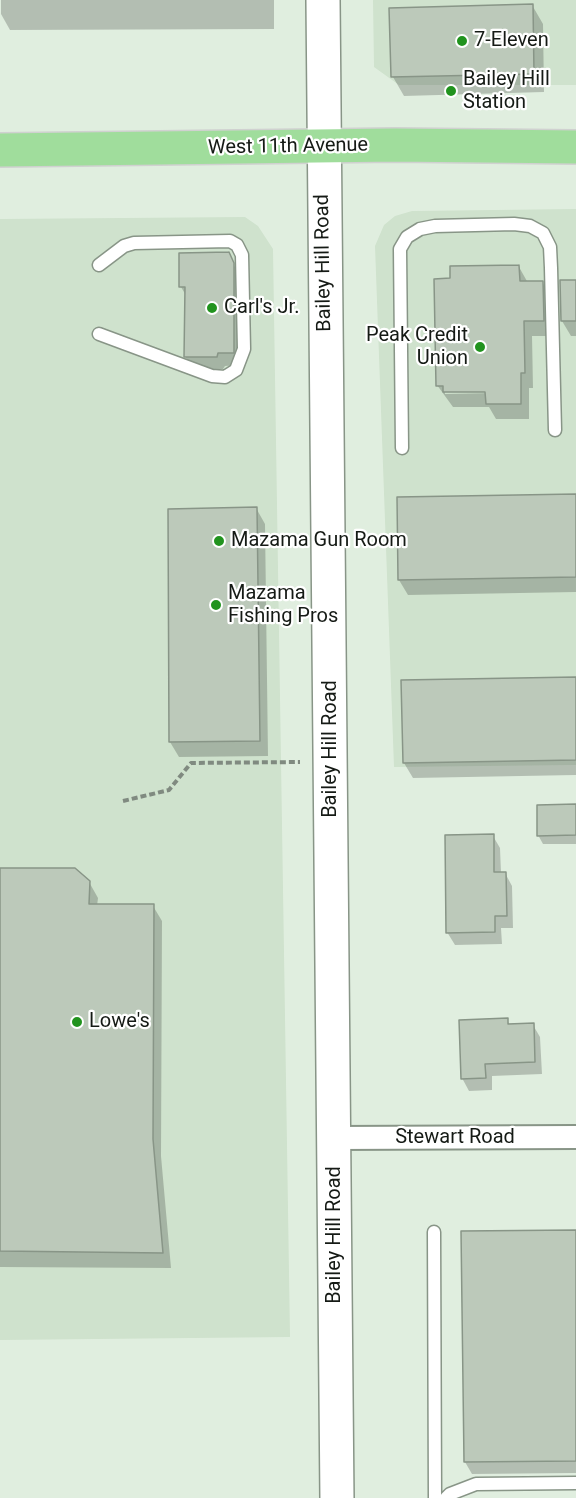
<!DOCTYPE html>
<style>
body{margin:0}
canvas{display:block;background:#e0eedf}
</style>
<canvas width="576" height="1498"></canvas>
<script>
const ctx = document.querySelector('canvas').getContext('2d');
ctx.lineJoin = 'round';
function fillPath(path, color) { ctx.fillStyle = color; ctx.fill(path, 'evenodd'); }
const shape = rows => new Path2D(rows.map(r => 'M' + r).join(''));
function stroke(path, color, width, dash) { ctx.strokeStyle = color; ctx.lineWidth = width; ctx.lineCap = dash ? 'butt' : 'round'; ctx.setLineDash(dash || []); ctx.stroke(path); }
function write(font, color, halo, rows, align = 'center') {
  ctx.font = font + ' Roboto,sans-serif'; ctx.lineWidth = 4.5; ctx.setLineDash([]); ctx.textBaseline = 'middle'; ctx.strokeStyle = halo; ctx.fillStyle = color; for (const [text, x, y, turn = 0] of rows) {
    ctx.save(); ctx.translate(x, y); ctx.rotate((+turn || 0) * Math.PI / 180); ctx.textAlign = isNaN(turn) ? turn : align; if (halo) ctx.strokeText(text, 0, 0); ctx.fillText(text, 0, 0); ctx.restore();
  }
}
const built = shape([
 [373,0,576,0,576,85,399,85,374,67],
 [576,209,576,765,394,767,375,246,384,225,395,216,412,211],
 [245,217,258,226,273,249,290,1337,0,1340,0,219]
]);
const shadow = shape([
 [1,0,274,0,274,29,10,30,1,14],
 [532,5,543,24,544,92,404,96,393,77,391,9],
 [228,254,240,277,240,365,225,366,223,369,192,369,185,356,187,297,181,287],
 [519,267,528,283,542,282,551,298,552,336,532,336,533,388,529,388,529,419,496,419,489,407,453,407,437,385,452,280],
 [493,390,493,393,445,394,445,391],
 [576,282,576,336,571,336,562,321],
 [576,496,576,592,408,595,399,580],
 [256,508,265,524,268,756,179,757,170,742],
 [576,679,576,775,413,778,404,763],
 [576,806,576,844,543,844,538,835],
 [493,836,500,848,501,873,505,873,512,886,513,928,501,928,502,944,455,945,447,932],
 [0,870,89,882,98,898,97,906,153,906,162,921,161,1156,171,1268,0,1267],
 [507,1020,510,1025,533,1025,540,1037,542,1074,492,1076,492,1090,469,1091,462,1078],
 [576,1231,576,1473,472,1474,465,1462]
]);
const building = shape([
 [533,4,534,74,391,77,389,8,533,4],
 [229,252,234,263,234,353,218,353,217,357,184,357,185,287,179,287,179,253,229,252],
 [519,265,520,281,543,281,544,321,524,321,525,373,521,373,521,404,486,404,485,392,443,392,443,386,436,386,434,279,450,278,450,266,519,265],
 [560,280,576,280,576,321,561,321,560,280],
 [576,494,576,577,398,580,397,497,576,494],
 [257,507,260,741,169,742,168,509,257,507],
 [576,677,576,760,403,763,401,680,576,677],
 [576,804,576,835,537,836,537,805,576,804],
 [494,834,494,872,506,872,507,916,495,916,495,932,446,933,445,835,494,834],
 [0,868,75,868,90,881,89,904,154,904,153,1139,163,1253,0,1251,0,868],
 [508,1018,508,1024,534,1023,535,1062,485,1064,486,1078,461,1079,459,1020,508,1018],
 [576,1230,576,1461,464,1462,461,1231,576,1230]
]);
const path = shape([
 [123,801,169,790,191,763,300,762]
]);
const lane = shape([
 [99,265,124,246,134,243,230,241,237,245,242,255,244,349,236,370,225,377,212,376,99,334],
 [402,448,400,249,407,237,420,229,435,226,514,224,530,226,543,233,550,247,551,268,555,430],
 [434,1232,435,1498],
 [446,1498,450,1494,476,1484,576,1483]
]);
const street = shape([
 [335,1138,576,1137]
]);
const secondary = shape([
 [323,0,337,1498]
]);
const primary = shape([
 [0,150,395,145,576,147]
]);
const markers = [
 [462,41,6,"#21931e"],
 [451,91,6,"#21931e"],
 [212,308,6,"#21931e"],
 [480,347,6,"#21931e"],
 [219,541,6,"#21931e"],
 [216,605,6,"#21931e"],
 [77,1022,6,"#21931e"]
];
const poiNames = [
 ["7-Eleven",474,41],
 ["Bailey Hill",463,80],
 ["Station",463,103],
 ["Carl's Jr.",224,308],
 ["Peak Credit",468,336,"right"],
 ["Union",468,359,"right"],
 ["Mazama Gun Room",231,541],
 ["Mazama",228,594],
 ["Fishing Pros",228,617],
 ["Lowe's",89,1022]
];
const streetNames = [
 ["West 11th Avenue",288,147,-1],
 ["Bailey Hill Road",324,263,-91],
 ["Bailey Hill Road",331,749,-90],
 ["Stewart Road",455,1138],
 ["Bailey Hill Road",335,1235,-90]
];
fillPath(built, '#cfe2cd');
fillPath(shadow, '#0003');
fillPath(building, '#bcc9ba');
stroke(building, '#889587', 1.5);
stroke(lane, '#889587', 15);
stroke(street, '#889587', 26);
stroke(secondary, '#889587', 36);
stroke(primary, '#d0d1d0', 36);
stroke(path, '#808a80', 4, [6, 3]);
stroke(lane, '#fff', 12);
stroke(street, '#fff', 22);
stroke(secondary, '#fff', 33);
stroke(primary, '#a0dd9c', 33);
for (const [x, y, r, color] of markers) { const dot = new Path2D(); dot.arc(x, y, r, 0, 2 * Math.PI); ctx.fillStyle = color; ctx.fill(dot); stroke(dot, '#fff', 2); }
write('20px', '#151a15', '#fff', poiNames, 'left');
write('20px', '#151a15', '#fff', streetNames);
</script>
